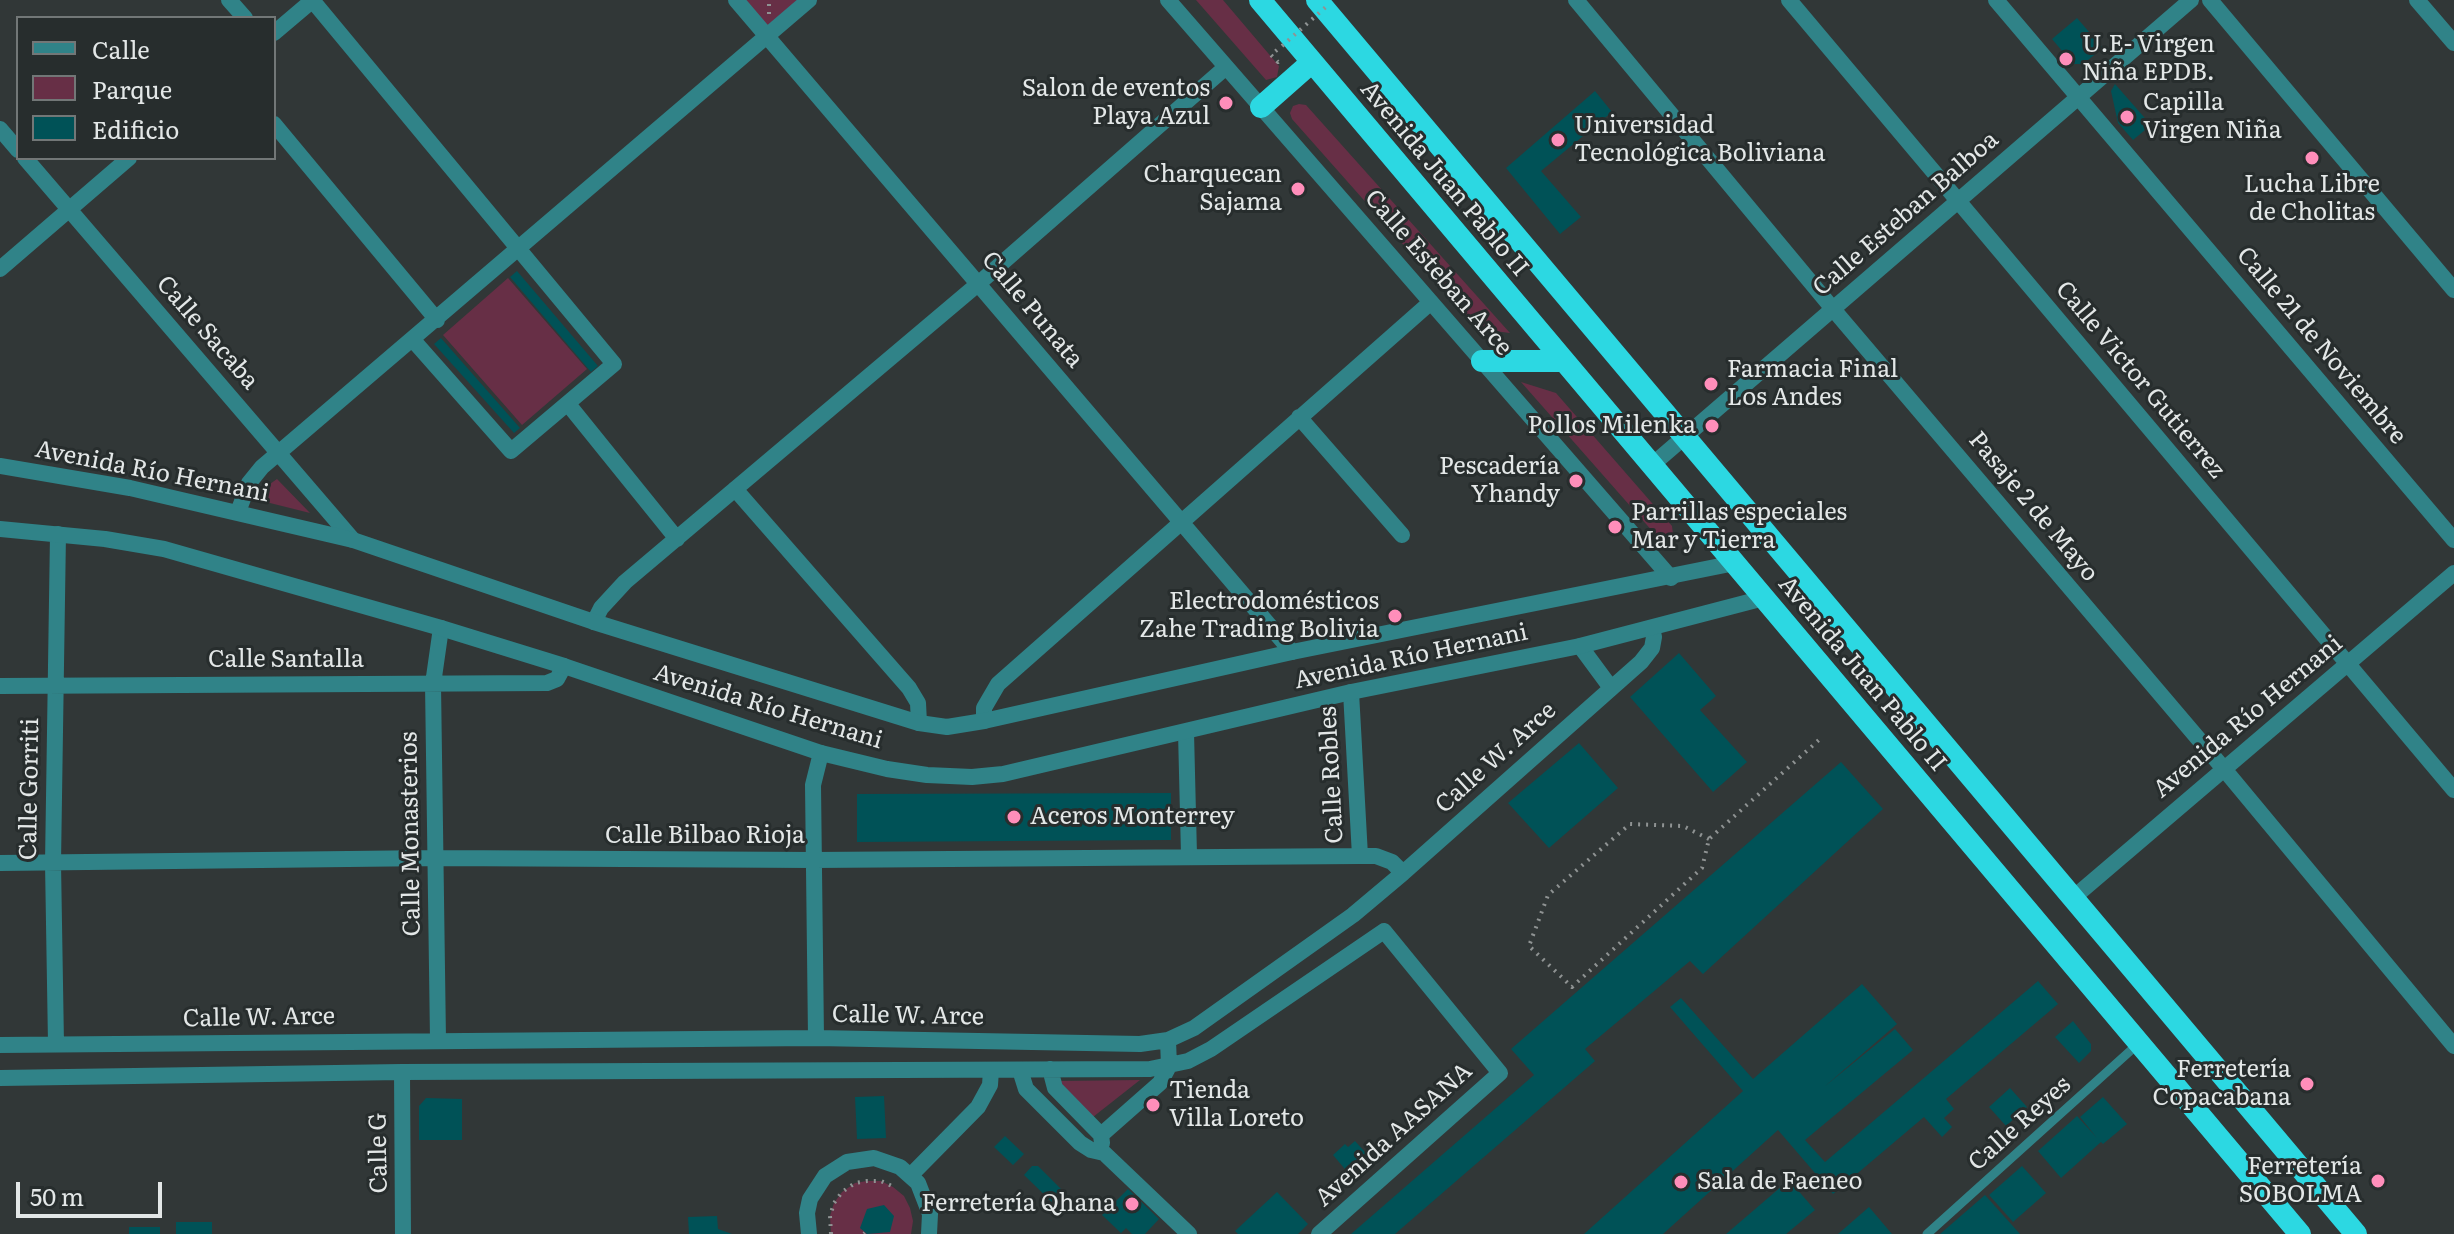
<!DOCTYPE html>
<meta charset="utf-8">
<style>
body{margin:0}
#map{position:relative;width:2454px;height:1234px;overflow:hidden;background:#313737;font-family:Literata,serif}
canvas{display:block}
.legend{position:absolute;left:16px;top:16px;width:260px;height:144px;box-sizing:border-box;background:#272d2d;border:2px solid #727777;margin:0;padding:10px 14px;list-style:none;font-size:24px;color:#e3e7e7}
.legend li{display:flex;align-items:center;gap:16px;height:40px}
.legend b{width:40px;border:2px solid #727777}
.scale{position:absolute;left:16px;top:1182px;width:146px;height:36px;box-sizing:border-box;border:4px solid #e3e7e7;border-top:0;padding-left:10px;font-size:24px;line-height:28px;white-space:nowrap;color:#e3e7e7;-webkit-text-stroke:6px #272d2d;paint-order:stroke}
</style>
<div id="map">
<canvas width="2454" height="1234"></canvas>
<ul class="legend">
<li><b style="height:10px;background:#308388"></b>Calle</li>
<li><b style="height:22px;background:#672f46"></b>Parque</li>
<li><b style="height:22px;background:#005257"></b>Edificio</li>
</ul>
<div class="scale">50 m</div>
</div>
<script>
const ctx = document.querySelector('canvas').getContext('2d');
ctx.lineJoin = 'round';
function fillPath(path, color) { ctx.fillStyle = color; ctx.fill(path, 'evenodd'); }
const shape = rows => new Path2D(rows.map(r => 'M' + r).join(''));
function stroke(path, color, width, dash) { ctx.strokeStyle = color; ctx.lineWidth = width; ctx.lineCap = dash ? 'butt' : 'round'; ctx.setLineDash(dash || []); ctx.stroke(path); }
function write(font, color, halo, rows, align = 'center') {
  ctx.font = font + ' Literata,serif'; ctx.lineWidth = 6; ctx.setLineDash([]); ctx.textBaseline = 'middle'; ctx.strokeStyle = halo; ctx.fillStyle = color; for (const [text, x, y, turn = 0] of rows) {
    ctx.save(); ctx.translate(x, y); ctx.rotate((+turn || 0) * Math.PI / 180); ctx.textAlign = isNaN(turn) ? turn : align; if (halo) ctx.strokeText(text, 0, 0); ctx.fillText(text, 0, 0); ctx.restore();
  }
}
const green = shape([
 [740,0,798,0,765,28],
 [1196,0,1223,0,1279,66,1277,77,1266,80],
 [1299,104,1306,105,1510,333,1478,329,1292,119,1290,113,1293,106],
 [508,278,587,369,522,425,443,335],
 [1521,382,1556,393,1672,526,1673,534,1668,540,1661,541],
 [277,479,310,513,250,498],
 [1140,1080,1093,1117,1058,1081],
 [867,1181,881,1181,893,1187,904,1196,910,1208,913,1221,911,1234,831,1234,830,1216,834,1203,842,1192,855,1183]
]);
const building = shape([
 [2077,18,2103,48,2083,64,2073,64,2052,39],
 [2115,84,2151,125,2133,140,2118,123,2111,91],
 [1595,91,1612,112,1541,171,1581,217,1560,234,1506,168],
 [517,271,598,366,591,372,510,277],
 [441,338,520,428,514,433,434,344],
 [1679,653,1716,696,1700,710,1747,762,1713,792,1630,697],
 [1579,743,1618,788,1549,848,1508,803],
 [1841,762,1883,809,1703,974,1690,961,1585,1049,1595,1061,1395,1234,1351,1234,1534,1075,1511,1049],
 [1171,793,1171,840,857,842,857,794],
 [2038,981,2058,1004,1946,1099,1954,1109,1944,1118,1952,1127,1942,1137,1924,1117,1833,1194,1778,1130,1663,1234,1584,1234,1743,1091,1670,1007,1681,998,1753,1079,1862,984,1897,1024,1824,1087,1895,1029,1913,1050,1805,1140,1825,1162],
 [2073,1021,2091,1044,2091,1051,2079,1063,2055,1037],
 [2010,1088,2027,1107,2006,1126,1989,1107],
 [884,1096,886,1138,857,1139,855,1097],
 [2103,1097,2127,1124,2103,1144,2101,1142,2061,1178,2038,1151,2077,1116,2097,1138,2080,1117],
 [426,1098,462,1099,462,1140,419,1140,419,1106],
 [1005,1136,1024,1154,1013,1165,994,1147],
 [1355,1141,1375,1163,1355,1181,1333,1155,1345,1144,1348,1147],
 [1032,1166,1038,1166,1067,1195,1057,1207,1024,1175],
 [2022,1166,2046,1193,2013,1222,1989,1195],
 [1789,1180,1815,1210,1786,1234,1726,1234],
 [1128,1189,1159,1219,1145,1234,1132,1234,1126,1228,1121,1233,1102,1215],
 [1277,1192,1308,1224,1298,1234,1238,1234,1235,1231],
 [1985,1195,2020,1234,1940,1234],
 [884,1205,894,1216,890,1232,867,1234,860,1228,867,1209],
 [1869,1207,1892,1234,1838,1234],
 [717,1216,718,1229,732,1234,689,1234,688,1217],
 [176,1222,212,1222,212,1234,176,1234],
 [129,1227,160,1227,160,1234,129,1234]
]);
const path = shape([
 [769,14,769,0],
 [1277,50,1271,55,1278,62,1279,61],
 [1709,839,1683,826,1630,824,1548,895,1529,946,1572,987,1702,868,1709,839,1820,739],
 [831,1234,830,1216,834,1203,842,1192,855,1183,867,1181,881,1181,894,1187],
 [864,1234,865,1233]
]);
const service = shape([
 [1927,1234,2139,1043]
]);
const minor = shape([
 [229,0,245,18],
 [312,0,614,364,511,451,413,340],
 [736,0,1292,652],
 [1168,0,1671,578],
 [1576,0,1833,309,2224,769,2454,1046],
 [1789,0,2454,790],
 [1996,0,2454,540],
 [2210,0,2454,290],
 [2417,0,2454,43],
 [274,33,313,0],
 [274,124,437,320],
 [0,129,18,150],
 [25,158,353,540],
 [0,269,129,158],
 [568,404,677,539],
 [1299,417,1402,535],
 [1652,465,2191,0],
 [735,489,909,688,918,703,919,723],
 [238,512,249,483,262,467,809,0],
 [594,622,601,608,625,582,978,284,1226,67],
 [1580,646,1611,688],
 [0,686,547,683,557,679,564,666],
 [1351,692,1360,856],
 [984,721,984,708,998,684,1431,302],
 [1186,732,1189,855],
 [0,863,435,858,814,860,1360,856,1376,856,1392,862,1403,873],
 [2073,898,2454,573],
 [816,1038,813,785,821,753],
 [438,1040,433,684,441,628],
 [56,1044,53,863,58,534],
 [0,1045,816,1038,1140,1044,1168,1040,1194,1028,1353,915,1403,873,1641,662,1652,648,1654,637,1652,628],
 [1050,1069,1055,1088,1101,1135,1102,1143],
 [1020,1070,1026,1089,1080,1143,1091,1150,1104,1153,1189,1234],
 [402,1072,403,1234],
 [0,1078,402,1072,1150,1069,1188,1061,1211,1049,1384,931,1500,1073,1319,1234],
 [1101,1135,1160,1083,1169,1066,1168,1040],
 [911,1175,978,1107,990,1085,991,1070],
 [809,1234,807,1213,810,1199,825,1176,847,1162,874,1158,900,1167,918,1183,930,1214,929,1234]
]);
const tertiary = shape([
 [0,466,130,488,353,540,594,622,919,723,947,727,984,721,1292,652,1735,563],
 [0,529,105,539,164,549,441,628,564,666,821,753,887,769,927,775,972,777,1003,774,1351,692,1580,646,1764,598]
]);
const trunk = shape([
 [1260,0,2300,1234],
 [1317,0,2356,1234],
 [1261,107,1312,62],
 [1482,361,1563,361]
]);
const pathBridge = shape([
 [1282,46,1328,5]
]);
const markers = [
 [2066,59,8,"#ff8eba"],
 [1226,103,8,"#ff8eba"],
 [2127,117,8,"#ff8eba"],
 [1558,140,8,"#ff8eba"],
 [2312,158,8,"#ff8eba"],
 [1298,189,8,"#ff8eba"],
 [1711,384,8,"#ff8eba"],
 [1712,426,8,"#ff8eba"],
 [1576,481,8,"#ff8eba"],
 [1615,527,8,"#ff8eba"],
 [1395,616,8,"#ff8eba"],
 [1014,817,8,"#ff8eba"],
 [2307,1084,8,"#ff8eba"],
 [1153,1105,8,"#ff8eba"],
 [2378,1181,8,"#ff8eba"],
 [1681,1182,8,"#ff8eba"],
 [1132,1204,8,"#ff8eba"]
];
const poiNames = [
 ["U.E- Virgen",2082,45],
 ["Niña EPDB.",2082,73],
 ["Salon de eventos",1210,89,"right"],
 ["Playa Azul",1210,117,"right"],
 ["Capilla",2143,103],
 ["Virgen Niña",2143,131],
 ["Universidad",1574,126],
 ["Tecnológica Boliviana",1574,154],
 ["Charquecan",1282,175,"right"],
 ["Sajama",1282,203,"right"],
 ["Lucha Libre",2312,185,"center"],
 ["de Cholitas",2312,213,"center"],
 ["Farmacia Final",1727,370],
 ["Los Andes",1727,398],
 ["Pollos Milenka",1696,426,"right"],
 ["Pescadería",1560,467,"right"],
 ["Yhandy",1560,495,"right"],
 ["Parrillas especiales",1631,513],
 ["Mar y Tierra",1631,541],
 ["Electrodomésticos",1379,602,"right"],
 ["Zahe Trading Bolivia",1379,630,"right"],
 ["Aceros Monterrey",1030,817],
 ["Ferretería",2291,1070,"right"],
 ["Copacabana",2291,1098,"right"],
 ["Tienda",1169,1091],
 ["Villa Loreto",1169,1119],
 ["Ferretería",2362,1167,"right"],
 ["SOBOLMA",2362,1195,"right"],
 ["Sala de Faeneo",1697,1182],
 ["Ferretería Qhana",1116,1204,"right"]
];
const streetNames = [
 ["Avenida Juan Pablo II",1444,179,50],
 ["Calle Esteban Balboa",1906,214,-41],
 ["Calle Esteban Arce",1438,273,49],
 ["Calle Punata",1032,310,50],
 ["Calle Sacaba",207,333,49],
 ["Calle 21 de Noviembre",2321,346,50],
 ["Calle Victor Gutierrez",2140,380,50],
 ["Avenida Río Hernani",152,472,11],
 ["Pasaje 2 de Mayo",2033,507,50],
 ["Avenida Río Hernani",1411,657,-12],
 ["Calle Santalla",286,660],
 ["Avenida Juan Pablo II",1862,674,50],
 ["Avenida Río Hernani",768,707,17],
 ["Avenida Río Hernani",2248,717,-40],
 ["Calle W. Arce",1496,758,-42],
 ["Calle Robles",1332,775,-93],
 ["Calle Gorriti",30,789,-89],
 ["Calle Monasterios",411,834,-91],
 ["Calle Bilbao Rioja",705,836],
 ["Calle W. Arce",908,1016,1],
 ["Calle W. Arce",259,1018,-1],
 ["Calle Reyes",2020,1124,-42],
 ["Avenida AASANA",1394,1135,-42],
 ["Calle G",379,1153,-91]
];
fillPath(green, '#672f46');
fillPath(building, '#005257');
stroke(path, '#8f9393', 4, [2, 6]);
stroke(service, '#308388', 9);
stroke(minor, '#308388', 16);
stroke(tertiary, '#308388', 16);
stroke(trunk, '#2cd8e2', 22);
stroke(pathBridge, '#8f9393', 4, [2, 6]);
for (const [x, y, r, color] of markers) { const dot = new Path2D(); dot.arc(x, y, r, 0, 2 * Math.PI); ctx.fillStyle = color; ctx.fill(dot); stroke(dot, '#272d2d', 3); }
write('24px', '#e3e7e7', '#272d2d', poiNames, 'left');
write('24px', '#e3e7e7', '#272d2d', streetNames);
</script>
